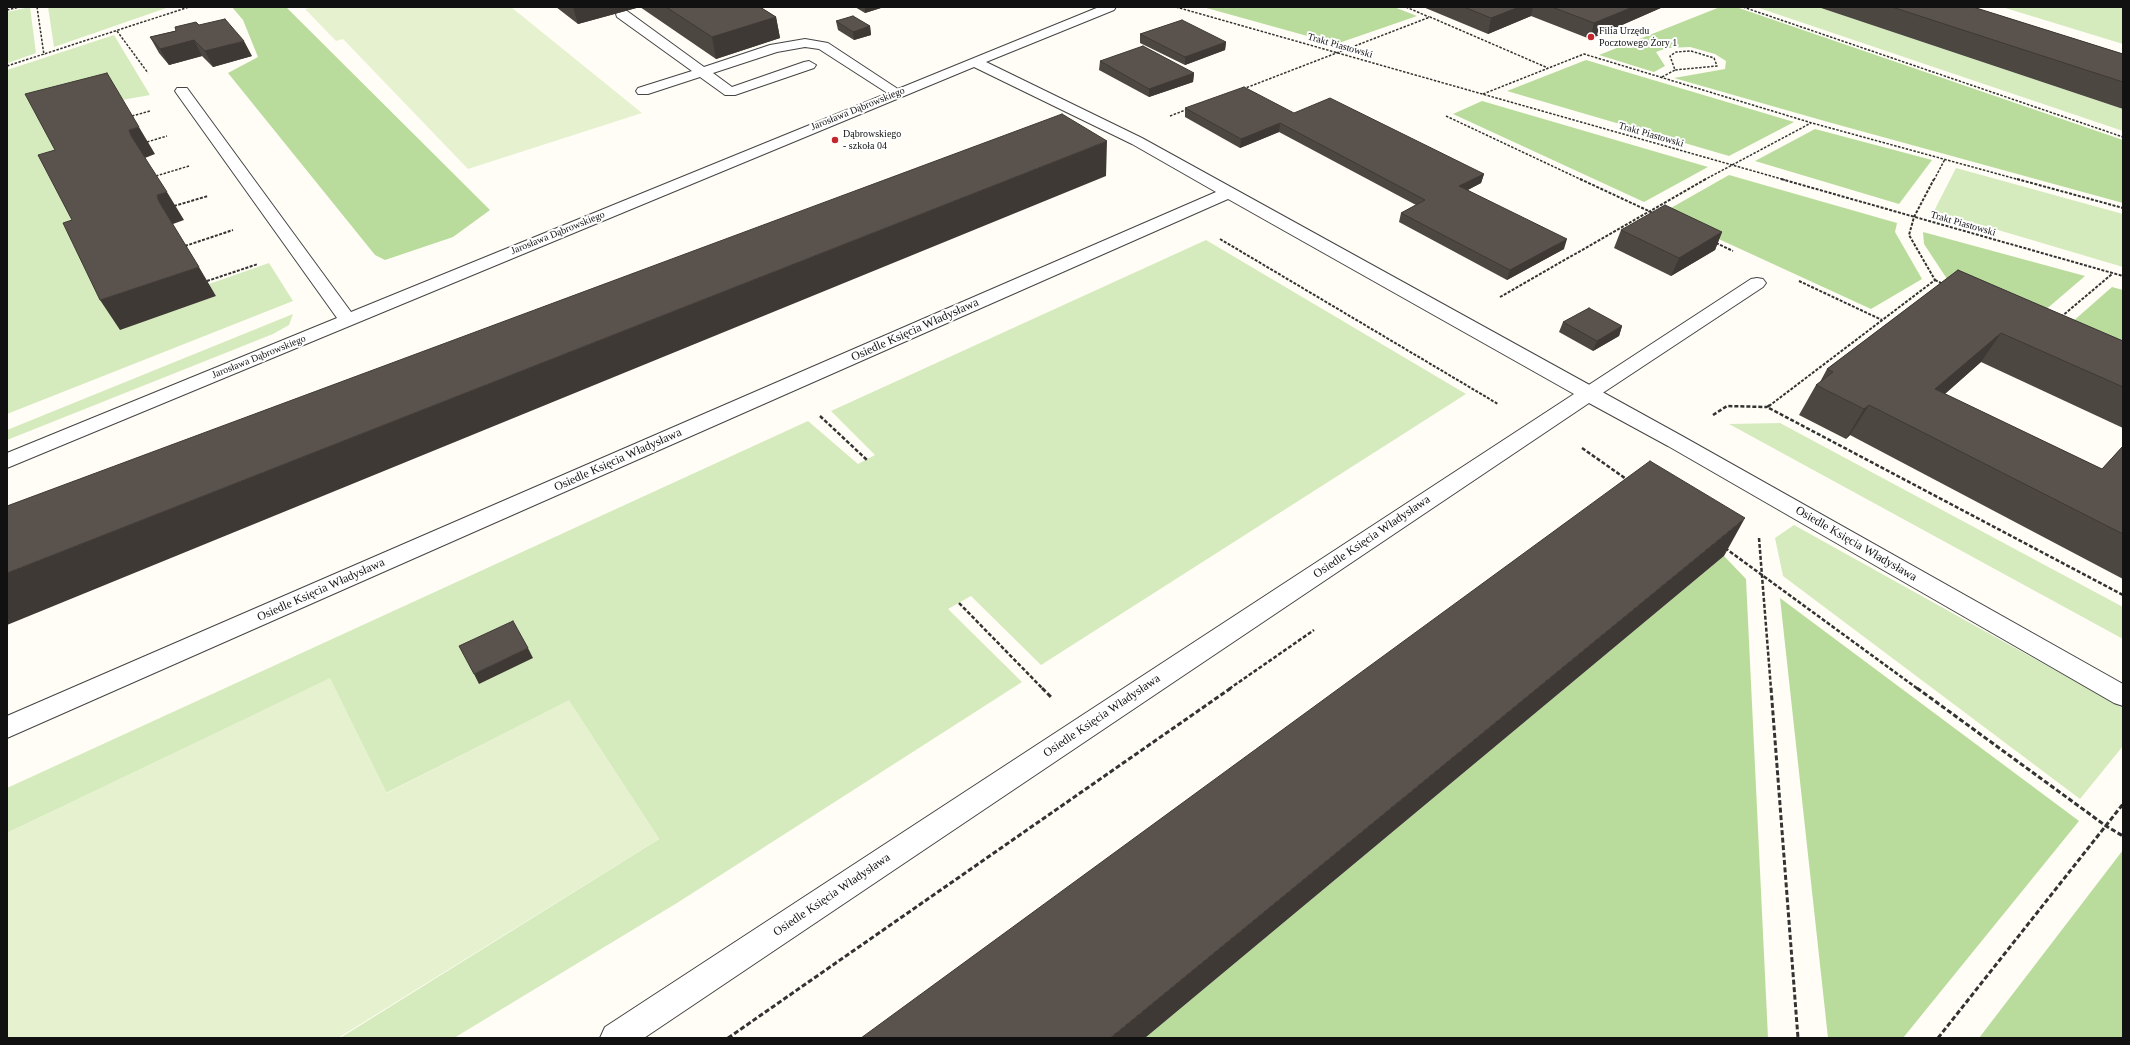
<!DOCTYPE html>
<meta charset="utf-8">
<style>
body{margin:0}
#map{position:relative;width:2130px;height:1045px;overflow:hidden;background:#fffdf5;font-family:"Times New Roman",serif}
canvas{display:block}
.frame{position:absolute;inset:0;border:8px solid #111;pointer-events:none}
</style>
<div id="map">
<canvas width="2130" height="1045"></canvas>
<div class="frame"></div>
</div>
<script>
const ctx = document.querySelector('canvas').getContext('2d');
ctx.lineJoin = 'round';
function fillPath(path, color) { ctx.fillStyle = color; ctx.fill(path, 'evenodd'); }
const shape = rows => new Path2D(rows.map(r => 'M' + r).join(''));
function stroke(path, color, width, dash) { ctx.strokeStyle = color; ctx.lineWidth = width; ctx.lineCap = dash ? 'butt' : 'round'; ctx.setLineDash(dash || []); ctx.stroke(path); }
function write(font, color, halo, rows, align = 'center') {
  ctx.font = font + ' "Times New Roman",serif'; ctx.lineWidth = 4; ctx.setLineDash([]); ctx.textBaseline = 'middle'; ctx.strokeStyle = halo; ctx.fillStyle = color; for (const [text, x, y, turn = 0] of rows) {
    ctx.save(); ctx.translate(x, y); ctx.rotate((+turn || 0) * Math.PI / 180); ctx.textAlign = isNaN(turn) ? turn : align; if (halo) ctx.strokeText(text, 0, 0); ctx.fillText(text, 0, 0); ctx.restore();
  }
}
const green = shape([
 [30,7,36,53,8,63,7,12],
 [48,7,169,7,54,47],
 [1756,7,1818,7,2123,109,2123,131],
 [2002,7,2123,7,2123,44],
 [114,35,150,95,122,100,72,177,120,329,216,296,209,284,269,263,293,301,7,414,7,70],
 [1956,168,2123,214,2123,267,1934,211],
 [1206,240,1466,394,1041,665,971,596,948,609,1022,682,677,903,454,1038,340,1038,659,839,569,701,386,793,330,679,7,833,7,788,808,421,858,464,875,455,831,411],
 [293,314,289,325,273,334,7,440,7,430],
 [1780,423,2123,607,2123,639,1729,424],
 [1794,525,2123,708,2123,746,2080,799,1783,576,1775,538]
]);
const forest = shape([
 [232,7,286,7,490,210,453,237,385,260,375,255,228,73,258,57,243,20],
 [1203,7,1394,7,1417,16,1336,44],
 [1720,7,1736,7,2123,140,2123,203,1828,122,1674,78,1725,69,1726,61,1715,54,1690,47,1667,48,1656,52,1665,66,1654,72,1599,55],
 [1586,60,1794,122,1729,156,1507,91],
 [1482,101,1708,167,1644,202,1453,114],
 [1815,129,1932,160,1899,204,1755,161],
 [1729,175,1897,223,1895,232,1922,279,1871,309,1662,213],
 [1923,232,2085,276,2036,318,1949,282,1924,244],
 [2112,287,2123,290,2123,357,2063,330],
 [1724,556,1746,579,1768,1038,1145,1038],
 [1780,598,2079,821,1903,1038,1828,1038],
 [2123,850,2123,1038,1979,1038]
]);
const pitch = shape([
 [313,7,511,7,642,113,468,169,343,39,336,41,305,9],
 [330,678,387,793,569,700,659,839,338,1038,7,1038,7,833]
]);
const pathFar3 = shape([
 [37,7,44,55],
 [1176,7,1785,180],
 [1406,7,1429,17],
 [1743,7,2123,137],
 [7,10,20,7],
 [117,31,148,73],
 [1691,51,1714,58,1717,66,1675,70,1670,56,1676,52,1691,51],
 [7,66,189,7],
 [1662,77,1675,70],
 [1243,89,1430,17,1548,68],
 [1483,94,1584,54,1812,123,2020,180],
 [132,116,150,111],
 [1170,116,1188,109],
 [1446,116,1582,180],
 [147,142,167,136],
 [156,176,189,166],
 [1704,180,1811,123],
 [1934,180,1945,159]
]);
const pathFar2 = shape([
 [1580,179,1653,213],
 [1781,179,2123,276],
 [2017,179,2123,208],
 [174,206,208,196],
 [1220,239,1498,404],
 [1716,243,1733,251],
 [185,246,233,230],
 [1935,280,1943,284],
 [207,281,258,264],
 [1799,281,1882,320],
 [1500,297,1706,179],
 [2061,317,2112,274],
 [1769,406,1935,280,1909,235,1914,217,1934,179]
]);
const pathFar1 = shape([
 [1770,405,1767,407,2123,595],
 [1713,415,1727,406,1767,407],
 [820,416,867,460],
 [1582,448,1629,481],
 [1759,538,1771,689],
 [1725,548,1918,689],
 [959,603,1043,689],
 [1229,689,1314,630]
]);
const path = shape([
 [1042,688,1051,697],
 [1771,688,1798,1038],
 [1917,688,2106,826,2123,836],
 [728,1038,1231,688],
 [1938,1038,2123,804]
]);
const lane = shape([
 [622,10,627,11,704,67,770,45,805,39,828,43,904,93,902,96,892,96,819,49,805,47,777,52,713,73,732,87,804,62,809,61,816,65,814,68,735,95,725,95,700,77,648,94,638,94,636,91,638,88,692,71,617,17,616,14,617,11,622,10],
 [1757,278,1763,279,1766,283,1763,287,1595,398,1588,400,1581,398,1578,394,1581,390,1751,279,1757,278]
]);
const street = shape([
 [1099,7,1116,7,1114,10,986,62,1142,138,1682,436,2123,684,2123,706,2114,703,1668,446,1589,403,644,1038,600,1038,605,1027,1574,394,1228,199,7,738,7,716,1216,192,1132,144,974,67,7,468,7,453,337,318,177,94,175,91,177,88,187,88,351,312,1099,7]
]);
const wall = shape([
 [556,7,760,7,776,17,780,38,716,59,640,7,578,24],
 [855,7,884,7,865,13],
 [1423,7,1663,7,1590,39,1531,16,1488,34],
 [1818,7,1973,7,2123,54,2123,109],
 [836,21,870,26,871,35,854,40,838,30],
 [199,25,252,56,213,67,202,56,169,65,159,53,150,37],
 [1140,34,1226,42,1225,50,1185,65,1140,43],
 [1100,61,1194,73,1193,82,1149,97,1099,70],
 [1185,108,1294,113,1484,174,1481,183,1468,190,1564,249,1507,280,1399,222,1401,213,1416,205,1279,132,1240,148,1185,117],
 [1621,230,1722,232,1715,250,1671,276,1614,248],
 [1958,270,2123,341,2123,428,1981,362,1945,394,2102,469,2123,446,2123,579,1850,435,1846,439,1799,415,1816,385,1820,382,1827,369],
 [1563,322,1622,326,1619,336,1593,351,1559,332]
]);
const shadedWall = shape([
 [573,7,640,7,578,24],
 [865,7,884,7,865,13],
 [1519,7,1533,7,1531,16,1488,34,1491,18],
 [1633,7,1663,7,1590,39,1594,23],
 [776,17,780,38,716,59,712,37],
 [870,26,871,35,854,40,853,32],
 [194,40,202,56,169,65,160,49],
 [244,41,252,56,213,67,205,51],
 [1226,42,1225,50,1185,65,1185,57],
 [1194,73,1193,82,1149,97,1149,89],
 [1280,123,1279,132,1240,148,1241,139],
 [139,127,155,154,145,158,131,136,129,130],
 [1107,141,1106,176,7,625,7,573],
 [1484,174,1481,183,1457,195,1459,186],
 [167,192,184,220,173,224,174,229,158,200,157,195],
 [1722,232,1715,250,1671,276,1679,258],
 [1567,239,1564,249,1507,280,1510,270],
 [199,267,216,296,120,330,100,300],
 [1622,326,1619,336,1593,351,1597,341],
 [2001,333,1981,362,1916,419,1935,389],
 [1869,405,1850,435,1846,439,1864,409],
 [1745,518,1724,556,1145,1038,1110,1038],
 [528,648,533,658,479,684,474,674]
]);
const building = shape([
 [666,7,760,7,776,17,712,37,666,7],
 [1464,7,1519,7,1491,18,1464,7],
 [1552,7,1633,7,1594,23,1552,7],
 [1892,7,1973,7,2123,54,2123,82,1892,7],
 [853,16,870,26,853,32,836,21,853,16],
 [225,19,244,41,205,51,194,40,160,49,150,37,176,31,175,27,196,22,199,25,225,19],
 [1182,20,1226,42,1185,57,1140,34,1182,20],
 [1143,46,1194,73,1149,89,1100,61,1143,46],
 [107,73,139,127,129,130,131,136,167,192,157,195,158,200,199,267,100,300,63,223,72,220,38,155,55,150,25,94,107,73],
 [1244,87,1294,113,1330,98,1484,174,1459,186,1567,239,1510,270,1401,213,1425,200,1280,123,1241,139,1185,108,1244,87],
 [1062,114,1107,141,7,573,7,506,1062,114],
 [1665,205,1722,232,1679,258,1621,230,1665,205],
 [1958,270,2123,341,2123,387,2001,333,1935,389,2102,469,2123,446,2123,534,1869,405,1864,409,1816,385,1833,372,1827,369,1958,270],
 [1589,308,1622,326,1597,341,1563,322,1589,308],
 [1650,461,1745,518,1110,1038,861,1038,1650,461],
 [513,621,528,648,474,674,459,646,513,621]
]);
const markers = [
 [1591,37,4,"#c4262e"],
 [835,140,4,"#c4262e"]
];
const farPoinames = [
 ["Filia Urzędu",1599,31],
 ["Pocztowego Żory 1",1599,43],
 ["Dąbrowskiego",843,134],
 ["- szkoła 04",843,146]
];
const farStreetnames = [
 ["Trakt Piastowski",1340,46,16],
 ["Jarosława Dąbrowskiego",858,109,-22],
 ["Trakt Piastowski",1651,135,16],
 ["Trakt Piastowski",1963,224,16],
 ["Jarosława Dąbrowskiego",558,233,-22],
 ["Jarosława Dąbrowskiego",259,357,-22]
];
const streetNames = [
 ["Osiedle Księcia Władysława",915,330,-24],
 ["Osiedle Księcia Władysława",618,460,-24],
 ["Osiedle Księcia Władysława",1372,537,-34],
 ["Osiedle Księcia Władysława",1856,544,30],
 ["Osiedle Księcia Władysława",321,590,-24],
 ["Osiedle Księcia Władysława",1102,716,-34],
 ["Osiedle Księcia Władysława",832,895,-34]
];
fillPath(green, '#d5ebbd');
fillPath(forest, '#b9dc9c');
fillPath(pitch, '#e6f2cf');
stroke(lane, '#444', 2);
stroke(street, '#444', 2);
stroke(pathFar3, '#333', 1.5, [2.5, 1.5]);
stroke(pathFar2, '#333', 2, [3, 1.5]);
stroke(pathFar1, '#333', 2.5, [4, 2]);
stroke(path, '#333', 3, [5, 2.5]);
fillPath(lane, '#fff');
fillPath(street, '#fff');
fillPath(wall, '#4d4742');
fillPath(shadedWall, '#3f3936');
fillPath(building, '#5a524d');
stroke(building, '#3f3936', 1);
for (const [x, y, r, color] of markers) { const dot = new Path2D(); dot.arc(x, y, r, 0, 2 * Math.PI); ctx.fillStyle = color; ctx.fill(dot); stroke(dot, '#fff', 1.5); }
write('10px', '#111', '#fff', farPoinames, 'left');
write('10px', '#111', '#fff', farStreetnames);
write('12px', '#111', '#fff', streetNames);
</script>
